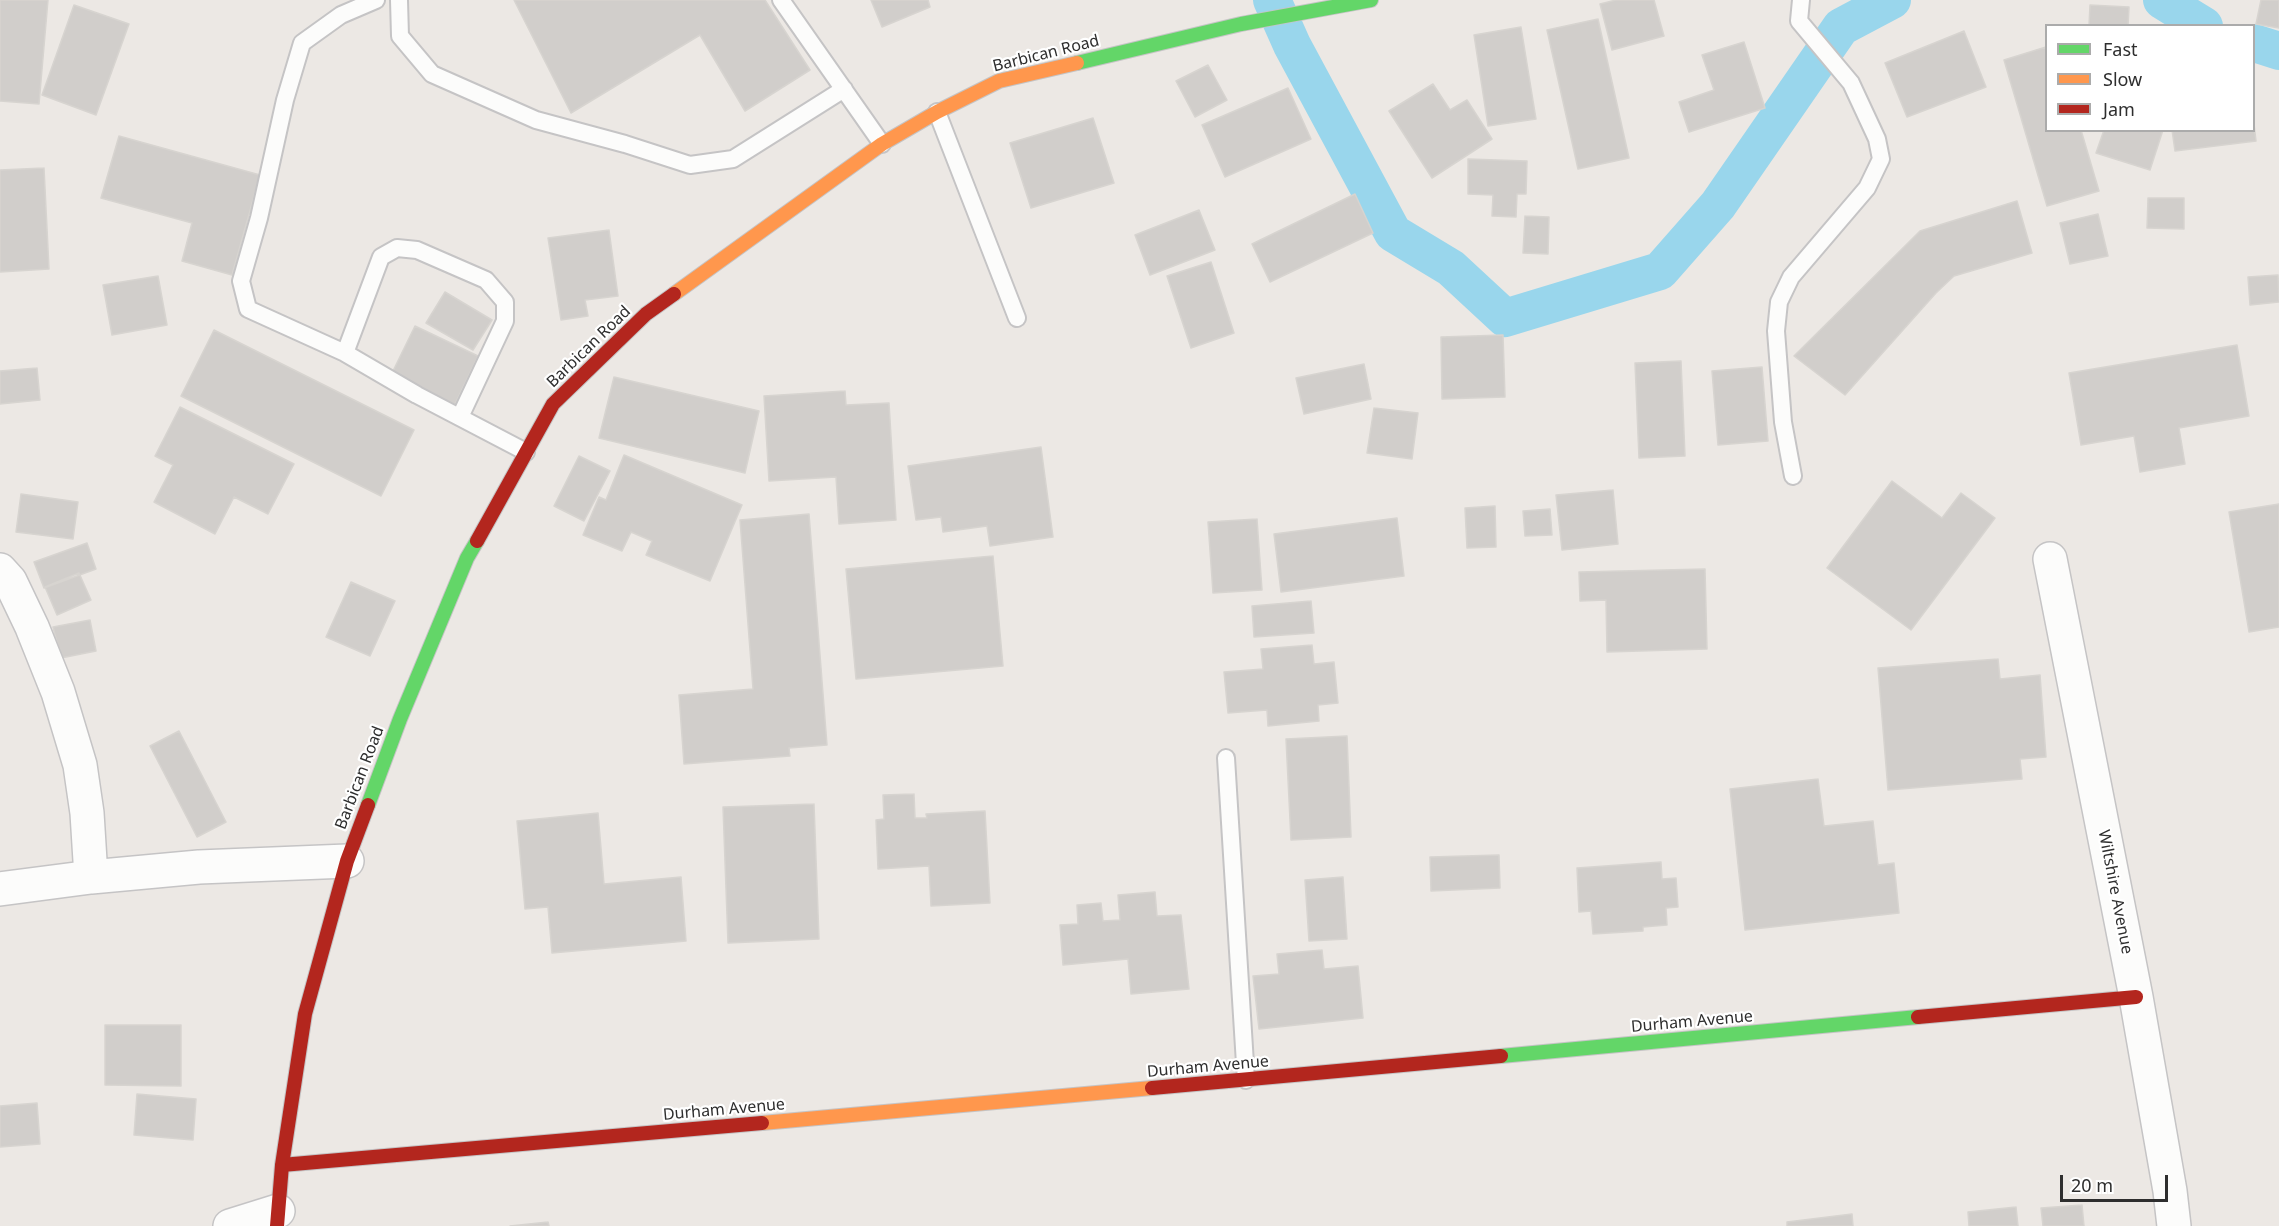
<!DOCTYPE html>
<style>
body{margin:0}
#map{position:relative;width:2279px;height:1226px;overflow:hidden;background:#ece8e4;font-family:"Noto Sans",sans-serif}
canvas{display:block}
.legend{position:absolute;left:2045px;top:24px;width:210px;height:108px;box-sizing:border-box;background:#fff;border:2px solid #ababab;margin:0;padding:8px 10px;list-style:none;font-size:18px;color:#2e2e2e}
.legend li{display:flex;align-items:center;gap:12px;height:30px}
.legend b{width:30px;border:2px solid #ababab}
.scale{position:absolute;left:2060px;top:1175px;width:108px;height:27px;box-sizing:border-box;border:3px solid #2e2e2e;border-top:0;padding-left:8px;font-size:18px;line-height:21px;white-space:nowrap;color:#2e2e2e;-webkit-text-stroke:4px #fff;paint-order:stroke}
</style>
<div id="map">
<canvas width="2279" height="1226"></canvas>
<ul class="legend">
<li><b style="height:8px;background:#63d668"></b>Fast</li>
<li><b style="height:8px;background:#ff974d"></b>Slow</li>
<li><b style="height:8px;background:#b3261e"></b>Jam</li>
</ul>
<div class="scale">20 m</div>
</div>
<script>
const ctx = document.querySelector('canvas').getContext('2d');
ctx.lineJoin = 'round';
const shape = rows => new Path2D(rows.map(r => 'M' + r).join(''));
function stroke(path, color, width, dash) { ctx.strokeStyle = color; ctx.lineWidth = width; ctx.lineCap = dash ? 'butt' : 'round'; ctx.setLineDash(dash || []); ctx.stroke(path); }
function fillPath(path, color) { ctx.fillStyle = color; ctx.fill(path, 'evenodd'); }
function write(font, color, halo, rows, align = 'center') {
  ctx.font = font + ' "Noto Sans",sans-serif'; ctx.lineWidth = 4.5; ctx.setLineDash([]); ctx.textBaseline = 'middle'; ctx.strokeStyle = halo; ctx.fillStyle = color; for (const [text, x, y, turn = 0] of rows) {
    ctx.save(); ctx.translate(x, y); ctx.rotate((+turn || 0) * Math.PI / 180); ctx.textAlign = isNaN(turn) ? turn : align; if (halo) ctx.strokeText(text, 0, 0); ctx.fillText(text, 0, 0); ctx.restore();
  }
}
const canal = shape([
 [1272,0,1292,45,1393,233,1451,268,1505,318,1660,271,1718,205,1841,27,1892,0],
 [2162,0,2204,26],
 [2254,43,2279,51]
]);
const building = shape([
 [0,0,48,0,39,104,0,101,0,0],
 [514,0,765,0,810,70,745,111,700,35,571,113,514,0],
 [871,0,928,0,930,7,882,27,871,0],
 [1616,0,1654,0,1664,36,1612,50,1600,4,1616,0],
 [2261,0,2279,0,2279,28,2256,24,2261,0],
 [74,5,129,24,96,115,42,95,74,5],
 [2090,5,2129,7,2128,26,2089,26,2090,5],
 [1598,19,1629,158,1578,169,1547,30,1598,19],
 [1521,27,1536,119,1488,126,1474,35,1521,27],
 [1964,31,1986,87,1907,117,1885,63,1964,31],
 [1744,42,1765,108,1689,132,1679,102,1714,90,1702,55,1744,42],
 [2046,47,2046,130,2081,130,2099,191,2047,206,2004,60,2046,47],
 [1208,65,1227,100,1195,117,1176,81,1208,65],
 [1433,84,1450,110,1467,100,1492,139,1432,178,1389,111,1433,84],
 [1288,88,1311,139,1225,177,1202,125,1288,88],
 [1093,118,1114,183,1031,208,1010,143,1093,118],
 [2254,124,2256,141,2175,151,2172,130,2254,130,2254,124],
 [2104,130,2163,130,2150,170,2096,153,2104,130],
 [119,136,260,175,232,275,182,261,192,223,101,198,119,136],
 [1468,159,1527,161,1526,194,1517,194,1516,217,1492,216,1493,195,1468,194,1468,159],
 [44,168,49,269,0,272,0,170,44,168],
 [1355,194,1373,233,1270,282,1252,244,1355,194],
 [2148,198,2184,198,2184,229,2147,228,2148,198],
 [2017,201,2032,253,1954,276,1936,293,1845,395,1794,356,1920,231,2017,201],
 [1199,210,1215,250,1150,275,1135,235,1199,210],
 [2098,214,2108,256,2070,264,2060,223,2098,214],
 [1525,216,1549,217,1548,254,1523,253,1525,216],
 [609,230,618,296,585,300,588,316,561,320,548,238,609,230],
 [1211,262,1234,333,1191,348,1167,276,1211,262],
 [2278,275,2279,302,2250,305,2248,277,2278,275],
 [158,276,167,325,112,335,103,285,158,276],
 [445,292,492,320,473,350,426,323,445,292],
 [415,326,478,356,454,406,391,375,415,326],
 [214,330,414,430,381,496,181,396,214,330],
 [1503,335,1505,397,1442,399,1441,337,1503,335],
 [2237,345,2249,416,2179,428,2185,464,2140,472,2134,436,2081,445,2069,373,2237,345],
 [1681,361,1685,456,1639,458,1635,363,1681,361],
 [1364,364,1371,399,1304,414,1296,378,1364,364],
 [1762,367,1768,441,1718,445,1712,371,1762,367],
 [37,368,40,400,0,404,0,371,37,368],
 [614,377,759,411,745,473,599,438,614,377],
 [845,391,846,405,889,403,896,520,839,524,836,477,769,481,764,396,845,391],
 [180,407,294,464,268,514,234,497,215,534,154,502,173,465,155,456,180,407],
 [1374,408,1418,413,1412,459,1367,453,1374,408],
 [1041,447,1053,537,990,546,987,526,943,532,941,517,916,520,908,466,1041,447],
 [624,455,742,505,710,581,646,555,652,541,631,532,622,551,583,535,599,497,606,500,624,455],
 [579,456,610,471,584,521,554,506,579,456],
 [1892,481,1942,518,1961,493,1995,518,1911,630,1827,568,1892,481],
 [1613,490,1618,544,1562,550,1556,495,1613,490],
 [21,494,78,502,73,539,16,532,21,494],
 [2279,504,2279,627,2249,632,2229,512,2279,504],
 [1495,506,1496,547,1467,548,1465,508,1495,506],
 [1550,509,1552,535,1525,536,1523,511,1550,509],
 [809,514,827,745,789,748,790,756,684,764,679,695,753,689,740,520,809,514],
 [1397,518,1404,576,1281,592,1274,534,1397,518],
 [1257,519,1262,590,1213,593,1208,522,1257,519],
 [87,543,96,569,44,588,34,562,87,543],
 [993,556,1003,666,856,679,846,569,993,556],
 [1705,569,1707,649,1607,652,1606,600,1580,601,1579,572,1705,569],
 [79,573,91,600,57,615,45,587,79,573],
 [351,582,395,601,370,656,326,637,351,582],
 [1311,601,1314,633,1254,637,1252,606,1311,601],
 [90,620,96,651,61,658,53,627,90,620],
 [1312,645,1314,664,1334,662,1338,703,1318,705,1319,721,1268,726,1267,710,1228,713,1224,672,1263,669,1261,649,1312,645],
 [1998,659,2000,679,2040,675,2046,757,2020,759,2022,779,1888,790,1878,668,1998,659],
 [179,731,226,822,197,837,150,746,179,731],
 [1347,736,1351,837,1291,840,1286,739,1347,736],
 [1818,779,1824,826,1873,821,1878,865,1894,863,1899,913,1745,930,1730,789,1818,779],
 [914,794,915,818,927,818,926,814,985,811,990,903,931,906,929,866,878,869,876,820,884,819,883,795,914,794],
 [814,804,819,939,728,943,723,807,814,804],
 [598,813,604,884,681,877,686,941,552,953,548,907,525,909,517,821,598,813],
 [1499,855,1500,888,1431,891,1430,857,1499,855],
 [1661,862,1662,879,1676,878,1678,907,1666,908,1667,925,1643,927,1643,931,1593,934,1591,911,1579,912,1577,868,1661,862],
 [1343,877,1347,939,1309,941,1305,880,1343,877],
 [1155,892,1157,916,1181,915,1189,989,1131,994,1128,959,1063,965,1060,925,1078,924,1077,905,1101,903,1103,921,1120,920,1118,895,1155,892],
 [1322,950,1324,969,1358,966,1363,1018,1259,1029,1253,976,1279,974,1277,954,1322,950],
 [105,1025,181,1025,181,1086,105,1085,105,1025],
 [137,1094,196,1099,193,1140,134,1135,137,1094],
 [37,1103,40,1144,0,1147,0,1106,37,1103],
 [2082,1205,2084,1226,2043,1226,2041,1208,2082,1205],
 [2016,1207,2018,1226,1969,1226,1968,1212,2016,1207],
 [1852,1214,1853,1226,1787,1226,1787,1222,1852,1214],
 [548,1222,549,1226,510,1226,548,1222]
]);
const lane = shape([
 [376,0,341,15,302,43,285,100,259,218,241,281,248,309,345,353,417,395,526,452],
 [399,0,400,36,432,74,536,120,625,144,690,165,733,159,844,89],
 [781,0,882,144],
 [937,112,1017,318],
 [345,353,381,257,397,248,417,250,486,280,505,302,505,321,460,417],
 [1793,476,1783,422,1776,331,1779,302,1791,277,1867,188,1881,159,1877,139,1851,83,1799,21,1801,0],
 [1226,758,1246,1080]
]);
const street = shape([
 [2050,559,2136,997,2170,1191,2174,1226],
 [0,570,10,581,32,627,58,692,80,765,87,813,91,877],
 [0,889,91,877,199,867,347,861],
 [230,1226,278,1211]
]);
const fast = shape([
 [1077,63,1241,24,1371,0],
 [368,805,400,719,467,558,477,541],
 [1501,1056,1918,1017]
]);
const slow = shape([
 [674,294,882,144,937,112,999,81,1077,63],
 [762,1123,1152,1088]
]);
const jam = shape([
 [477,541,553,404,646,314,674,294],
 [1918,1017,2136,997],
 [1152,1088,1501,1056],
 [282,1165,762,1123],
 [277,1226,282,1165,305,1014,347,861,368,805]
]);
const streetNames = [
 ["Barbican Road",1046,54,-14],
 ["Barbican Road",589,347,-44],
 ["Barbican Road",360,778,-69],
 ["Wiltshire Avenue",2115,892,79],
 ["Durham Avenue",1692,1022,-5],
 ["Durham Avenue",1208,1067,-5],
 ["Durham Avenue",724,1110,-5]
];
stroke(canal, '#99d6ec', 38);
fillPath(building, '#d1cecb');
stroke(building, '#d7d4d0', 1.5);
stroke(lane, '#c5c4c5', 20);
stroke(street, '#c5c4c5', 36);
stroke(fast, '#c5c4c5', 16);
stroke(slow, '#c5c4c5', 16);
stroke(jam, '#c5c4c5', 16);
stroke(lane, '#fcfcfb', 16);
stroke(street, '#fcfcfb', 33);
stroke(fast, '#63d668', 14);
stroke(slow, '#ff974d', 14);
stroke(jam, '#b3261e', 14);
write('16px', '#2e2e2e', '#fff', streetNames);
</script>
